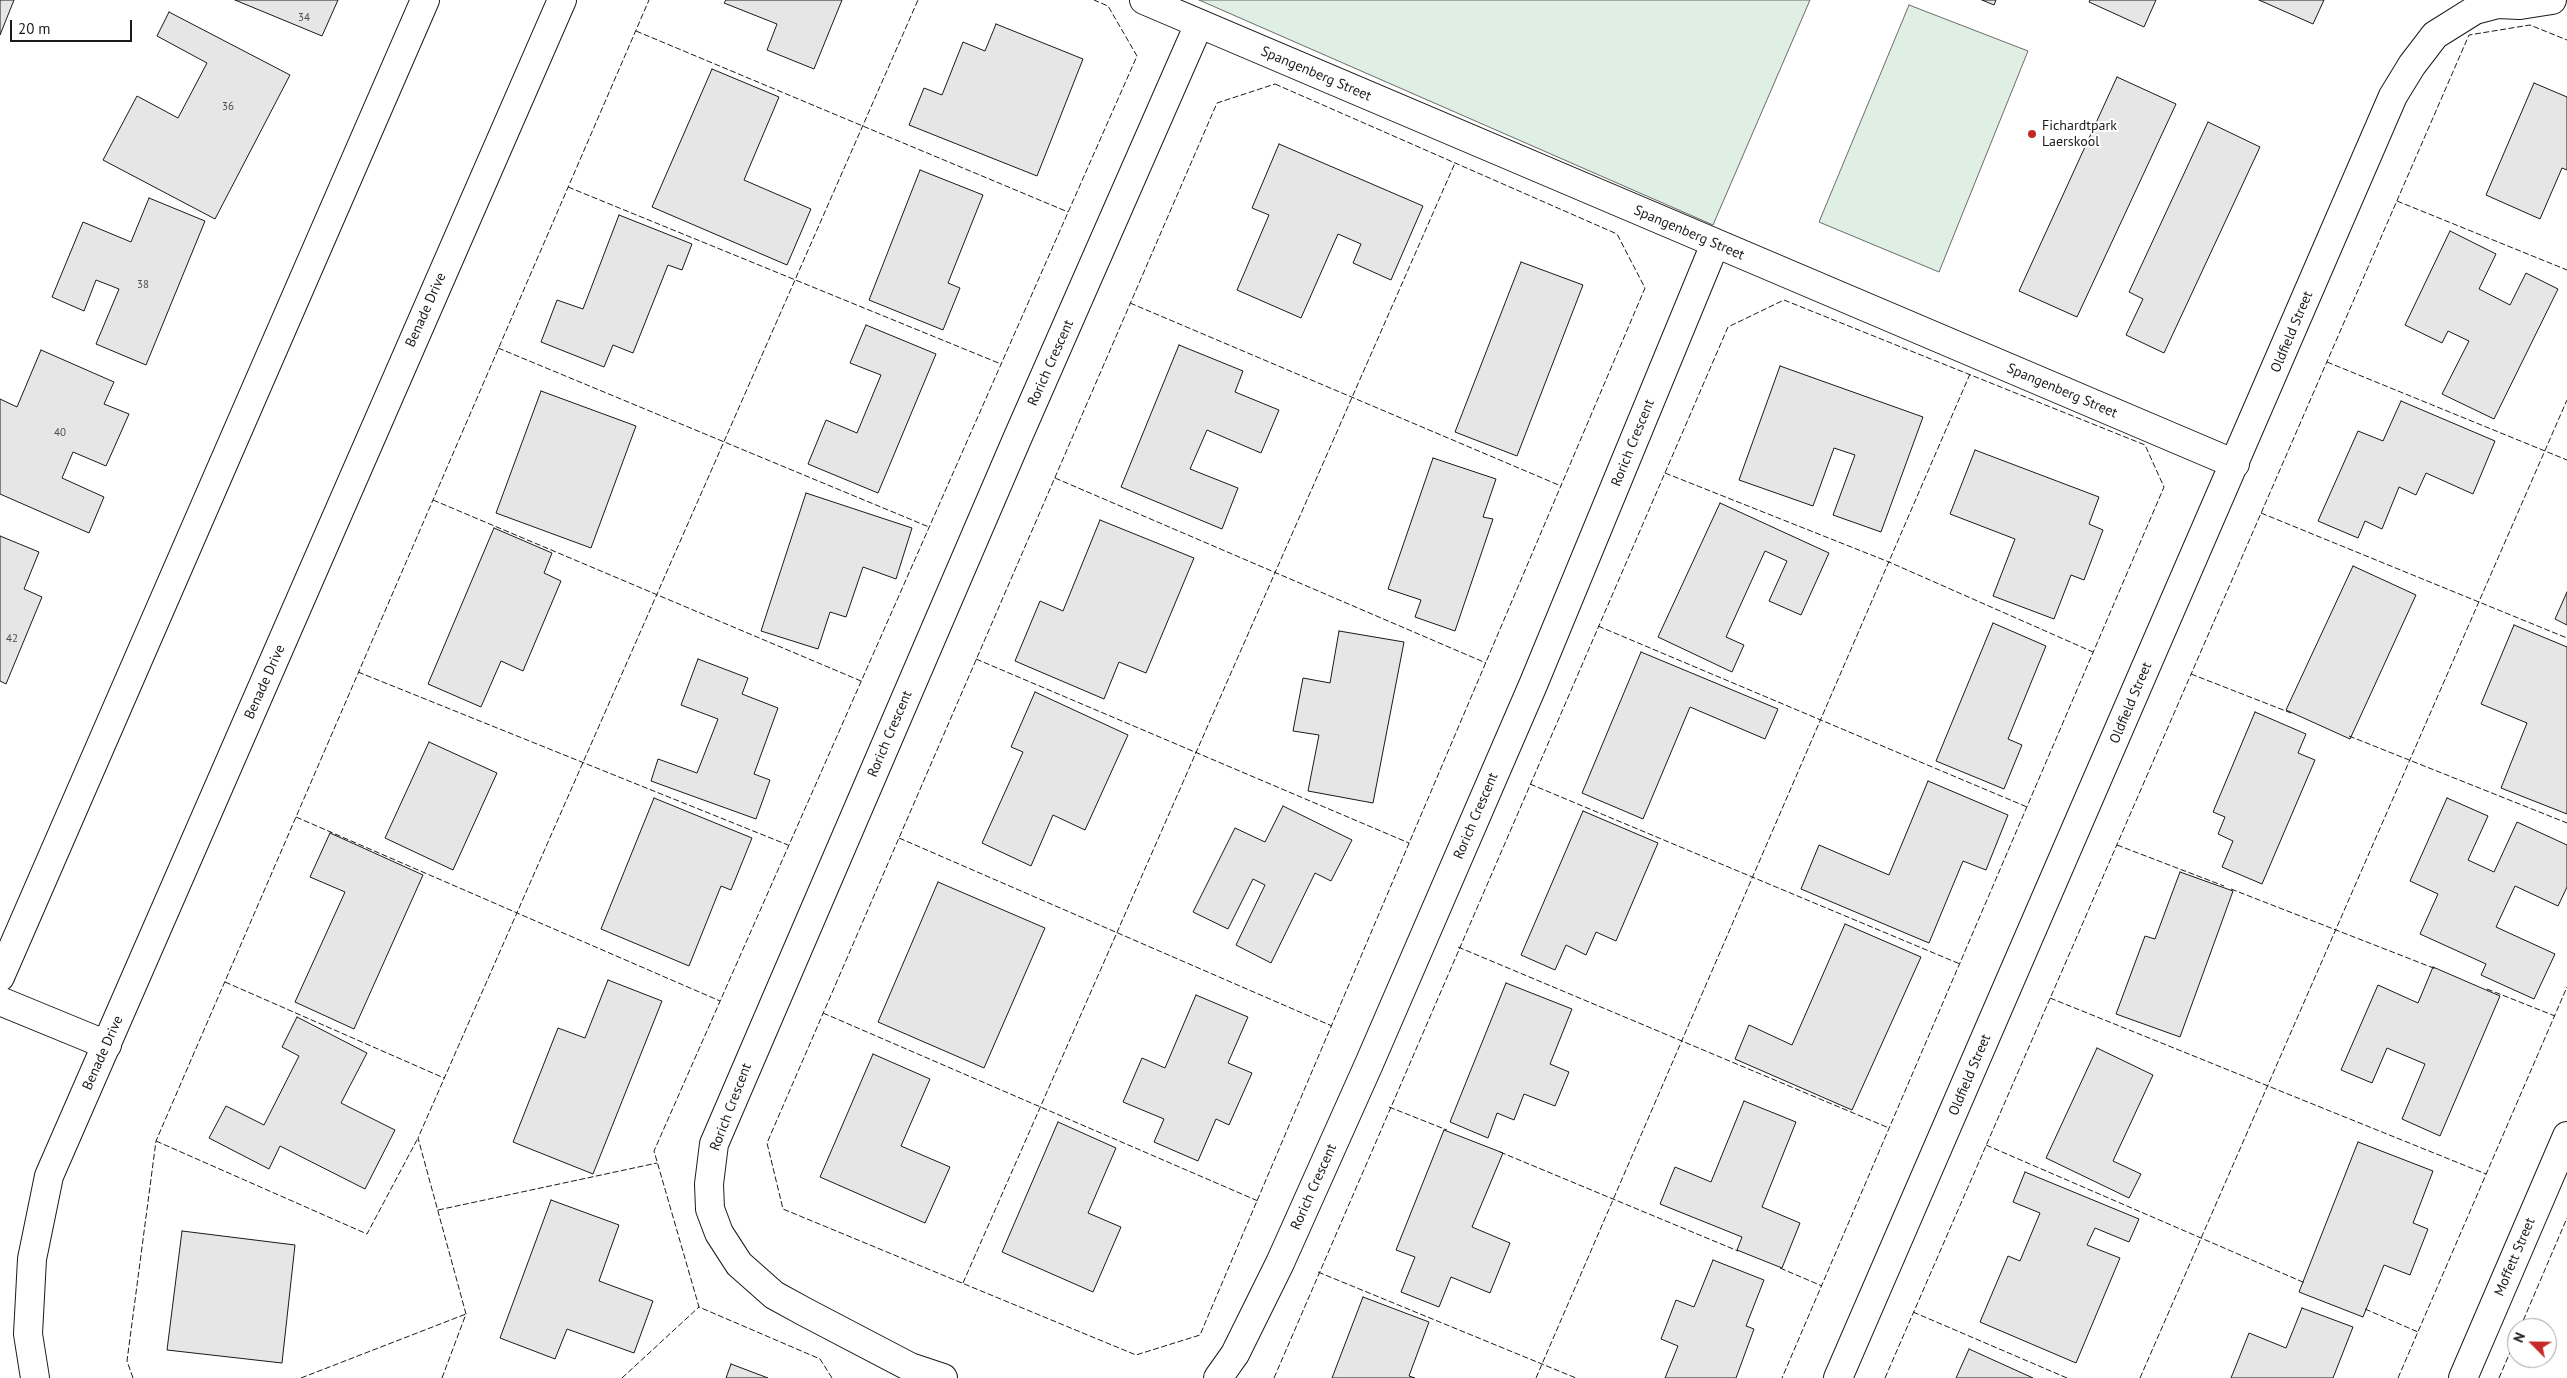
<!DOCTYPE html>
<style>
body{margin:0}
#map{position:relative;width:2567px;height:1378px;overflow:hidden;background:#fff;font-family:"PT Sans",sans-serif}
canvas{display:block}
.north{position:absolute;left:2507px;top:1318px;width:50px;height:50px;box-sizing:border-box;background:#fff;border:1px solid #a3a3a3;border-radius:50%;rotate:293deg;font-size:14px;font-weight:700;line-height:20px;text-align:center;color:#1a1a1a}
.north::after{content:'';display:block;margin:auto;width:18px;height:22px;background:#c62828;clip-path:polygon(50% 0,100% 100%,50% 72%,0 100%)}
.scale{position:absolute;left:10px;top:20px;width:122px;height:22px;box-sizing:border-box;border:2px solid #1a1a1a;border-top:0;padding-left:6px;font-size:15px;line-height:18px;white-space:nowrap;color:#1a1a1a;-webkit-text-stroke:4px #fff;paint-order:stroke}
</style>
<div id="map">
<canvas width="2567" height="1378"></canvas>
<div class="north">N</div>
<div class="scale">20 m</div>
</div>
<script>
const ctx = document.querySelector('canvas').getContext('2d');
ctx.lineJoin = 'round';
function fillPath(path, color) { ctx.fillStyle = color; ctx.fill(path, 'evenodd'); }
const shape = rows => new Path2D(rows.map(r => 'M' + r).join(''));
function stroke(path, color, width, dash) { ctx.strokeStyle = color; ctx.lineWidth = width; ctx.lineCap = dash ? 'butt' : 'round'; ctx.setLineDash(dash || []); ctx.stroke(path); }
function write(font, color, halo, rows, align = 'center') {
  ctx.font = font + ' "PT Sans",sans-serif'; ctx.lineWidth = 4; ctx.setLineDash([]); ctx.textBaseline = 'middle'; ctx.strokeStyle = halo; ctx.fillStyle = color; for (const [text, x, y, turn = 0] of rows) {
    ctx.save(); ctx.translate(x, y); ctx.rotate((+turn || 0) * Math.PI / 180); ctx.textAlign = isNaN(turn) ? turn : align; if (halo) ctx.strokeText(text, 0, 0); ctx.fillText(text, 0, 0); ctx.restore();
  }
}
const green = shape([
 [1199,0,1810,0,1713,225,1199,0],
 [1909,5,2028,51,1939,272,1819,222,1909,5]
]);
const building = shape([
 [0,0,14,0,0,35,0,0],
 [235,0,338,0,322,36,235,0],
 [726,0,842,0,814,69,767,50,777,24,724,3,726,0],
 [1982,0,1996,0,1994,5,1982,0],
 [2090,0,2156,0,2144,27,2089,2,2090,0],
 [2259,0,2324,0,2313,24,2259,0],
 [169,12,290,75,215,219,103,160,137,96,178,118,207,63,157,36,169,12],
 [996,24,1083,59,1037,176,909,125,924,88,942,95,963,42,985,51,996,24],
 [712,69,779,97,744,180,811,209,787,265,652,207,712,69],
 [2117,77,2176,104,2077,317,2019,291,2117,77],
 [2534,83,2567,97,2567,170,2562,168,2540,219,2486,195,2534,83],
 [2208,122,2260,147,2164,353,2126,335,2143,299,2129,292,2208,122],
 [1279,144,1423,206,1391,280,1353,263,1361,244,1338,234,1301,318,1237,290,1269,215,1252,208,1279,144],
 [920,170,983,195,948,283,960,288,943,330,869,300,920,170],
 [149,198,205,221,146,365,96,344,119,289,96,280,84,311,52,297,83,222,131,242,149,198],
 [619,215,692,244,682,270,668,265,633,353,613,345,604,367,541,342,557,300,583,309,619,215],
 [2450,231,2496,254,2479,289,2510,305,2526,273,2558,289,2494,419,2442,394,2469,341,2448,331,2442,343,2405,325,2450,231],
 [1521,262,1583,285,1517,456,1455,432,1521,262],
 [866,325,936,354,878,493,808,464,826,420,857,433,881,375,850,363,866,325],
 [1179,345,1243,371,1235,392,1279,410,1261,453,1207,430,1190,469,1238,488,1222,529,1121,487,1179,345],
 [41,350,114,382,104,404,129,414,106,466,73,452,62,478,104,497,89,533,0,494,0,399,17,407,41,350],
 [1780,366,1923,417,1881,532,1833,515,1855,455,1834,448,1813,506,1739,480,1780,366],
 [541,391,636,426,591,548,496,513,541,391],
 [2401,401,2495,441,2473,494,2426,473,2416,495,2399,487,2382,529,2365,521,2358,538,2318,521,2358,431,2383,441,2401,401],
 [1975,450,2099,497,2089,524,2103,530,2084,580,2071,575,2054,619,1993,596,2015,539,1950,514,1975,450],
 [1433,458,1496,479,1483,517,1493,519,1455,631,1415,617,1421,600,1388,589,1433,458],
 [806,493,912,528,896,579,863,567,846,617,830,612,818,649,761,631,806,493],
 [1720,503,1829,553,1801,615,1769,601,1787,561,1765,551,1726,637,1744,645,1732,672,1658,637,1720,503],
 [1100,520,1194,558,1146,673,1119,662,1104,699,1015,661,1040,601,1063,611,1100,520],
 [494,528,552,553,544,573,561,581,523,671,501,661,481,707,428,684,494,528],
 [0,536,39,552,24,589,42,597,6,684,0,681,0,536],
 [2353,566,2416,595,2350,739,2286,710,2353,566],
 [2567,592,2567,625,2555,619,2567,592],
 [1993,623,2046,646,2008,739,2022,745,2004,789,1936,761,1993,623],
 [2514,625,2567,647,2567,814,2501,788,2527,723,2481,704,2514,625],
 [1339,631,1404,642,1373,803,1308,791,1319,735,1293,731,1303,678,1330,683,1339,631],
 [1641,652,1778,709,1765,739,1690,707,1643,819,1582,793,1641,652],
 [698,659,748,678,742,694,778,708,754,774,770,780,756,819,651,781,658,759,697,773,718,719,681,705,698,659],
 [1035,692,1128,735,1085,830,1053,815,1031,866,982,843,1023,752,1011,747,1035,692],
 [2255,712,2306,734,2298,753,2315,760,2262,884,2222,867,2233,841,2218,834,2225,817,2213,812,2255,712],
 [429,742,497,773,453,870,385,838,429,742],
 [1928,781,2008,815,1986,870,1963,861,1929,943,1801,889,1819,845,1889,875,1928,781],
 [654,798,752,838,731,890,721,886,689,966,601,929,654,798],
 [2447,798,2488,816,2468,860,2494,872,2517,822,2567,845,2567,887,2558,906,2515,886,2496,927,2555,954,2534,999,2481,975,2486,964,2420,934,2438,894,2410,881,2447,798],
 [1283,806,1352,840,1331,881,1315,873,1271,963,1236,945,1265,885,1253,879,1228,929,1193,912,1235,828,1265,842,1283,806],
 [1583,811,1658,843,1616,941,1596,932,1586,955,1566,945,1555,970,1521,955,1583,811],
 [330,833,423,875,354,1029,295,1002,345,892,310,877,330,833],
 [2180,872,2233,891,2180,1037,2116,1014,2145,936,2155,939,2180,872],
 [938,882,1045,928,984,1068,878,1022,938,882],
 [1845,924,1921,957,1852,1110,1735,1059,1749,1025,1792,1045,1845,924],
 [2433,967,2500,996,2440,1136,2402,1119,2425,1064,2387,1048,2372,1083,2341,1070,2378,985,2418,1003,2433,967],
 [608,980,662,1001,593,1174,513,1142,558,1028,585,1038,608,980],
 [1506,983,1572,1009,1550,1064,1569,1072,1555,1106,1524,1094,1514,1120,1497,1113,1488,1138,1450,1122,1506,983],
 [1196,995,1248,1017,1228,1063,1252,1073,1229,1125,1216,1119,1198,1161,1154,1142,1164,1119,1123,1102,1142,1058,1165,1068,1196,995],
 [297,1017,367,1053,341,1103,395,1130,365,1189,280,1146,269,1169,209,1138,226,1106,264,1125,299,1056,282,1047,297,1017],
 [2097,1048,2153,1075,2113,1161,2141,1174,2129,1198,2046,1158,2097,1048],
 [873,1054,930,1079,901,1146,950,1167,925,1223,820,1177,873,1054],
 [1744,1101,1796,1122,1762,1207,1800,1223,1782,1268,1737,1250,1742,1237,1660,1204,1675,1167,1711,1182,1744,1101],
 [1058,1122,1116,1148,1088,1213,1121,1227,1093,1292,1002,1252,1058,1122],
 [1444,1130,1503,1153,1472,1227,1510,1243,1490,1293,1451,1277,1439,1307,1401,1292,1415,1257,1396,1250,1444,1130],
 [2358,1142,2433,1171,2413,1223,2428,1229,2410,1275,2384,1265,2363,1317,2299,1292,2358,1142],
 [2025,1172,2139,1219,2129,1242,2095,1228,2087,1245,2120,1258,2076,1363,1980,1322,2008,1256,2020,1261,2040,1213,2013,1202,2025,1172],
 [551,1200,619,1225,599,1281,653,1301,634,1353,567,1329,555,1359,500,1338,551,1200],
 [182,1231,295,1245,282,1363,167,1350,182,1231],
 [1713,1260,1764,1280,1746,1326,1754,1329,1736,1378,1665,1378,1678,1346,1661,1339,1676,1300,1694,1307,1713,1260],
 [1363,1297,1429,1322,1409,1376,1415,1378,1332,1378,1363,1297],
 [2302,1308,2353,1327,2333,1378,2231,1378,2249,1333,2286,1348,2302,1308],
 [1969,1349,2033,1378,1956,1378,1969,1349],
 [731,1364,768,1378,726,1378,731,1364]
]);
const street = shape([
 [1144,0,2235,464],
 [0,1001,107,1045],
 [943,1378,910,1367,805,1312,774,1295,739,1264,719,1233,710,1209,709,1184,714,1144,1017,439,1199,24],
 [1218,1378,1235,1354,1280,1263,1369,1064,1533,685,1715,244],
 [1838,1378,2393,96,2412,65,2435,35,2475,10,2498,4,2520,5,2552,0],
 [2463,1378,2567,1136]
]);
const secondary = shape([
 [0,977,425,0],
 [35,1378,28,1334,32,1259,49,1176,562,0]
]);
const fence = shape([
 [636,31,1068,212],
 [1275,84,1617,234,1645,288,1200,1335,1136,1355,783,1209,767,1143,1217,103,1275,84],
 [568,187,1001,364],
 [2397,201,2567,270],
 [1130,303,1561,486],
 [498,348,929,527],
 [2327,362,2567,460],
 [1665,473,1889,562,2093,652],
 [1055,478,1486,663],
 [433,500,861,681],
 [2261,513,2567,638],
 [1598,626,2027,807],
 [976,659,1409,843],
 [358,672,788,845],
 [2191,674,2291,713],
 [2349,736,2567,823],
 [1530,784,1960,964],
 [296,817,720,1001],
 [899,838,1332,1026],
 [2117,845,2224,886],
 [2231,889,2436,969],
 [1458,947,1889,1128],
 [225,982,444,1078],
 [2487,989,2555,1016],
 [2050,998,2486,1174],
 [823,1013,1258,1201],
 [1389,1107,1447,1130],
 [156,1141,367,1234,418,1138],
 [1986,1145,2305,1283],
 [1500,1152,1738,1251],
 [438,1210,657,1163],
 [1780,1268,1822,1286],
 [1318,1272,1576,1378],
 [963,1283,1455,163],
 [2365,1309,2418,1332],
 [1913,1312,2067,1378],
 [2520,1328,2567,1218],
 [133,1378,127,1361,156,1141,649,0],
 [301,1378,466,1314],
 [442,1378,466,1314,418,1138,918,0],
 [622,1378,699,1307],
 [832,1378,820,1359,699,1307,654,1151,1137,56,1108,6,1094,0],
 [1274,1378,1728,327,1784,300,2145,445,2164,487,1782,1378],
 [1536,1378,1970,374],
 [1885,1378,2469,35,2530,25,2567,40],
 [2140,1378,2567,400],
 [2398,1378,2567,987],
 [2499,1378,2517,1336]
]);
const markers = [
 [2032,134,5,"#c62828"]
];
const numberNames = [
 ["34",304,18],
 ["36",228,107],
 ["38",143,285],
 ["40",60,433],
 ["42",12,639]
];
const streetNames = [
 ["Spangenberg Street",1316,74,23],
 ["Spangenberg Street",1689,233,23],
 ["Benade Drive",426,310,-66],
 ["Oldfield Street",2292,332,-67],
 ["Rorich Crescent",1051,363,-66],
 ["Spangenberg Street",2062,391,23],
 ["Rorich Crescent",1633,443,-68],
 ["Benade Drive",265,682,-66],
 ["Oldfield Street",2131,703,-67],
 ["Rorich Crescent",890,734,-67],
 ["Rorich Crescent",1476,816,-67],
 ["Benade Drive",103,1053,-66],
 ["Oldfield Street",1970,1075,-67],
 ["Rorich Crescent",731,1107,-69],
 ["Rorich Crescent",1314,1187,-66],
 ["Moffett Street",2515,1257,-67]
];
const poiNames = [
 ["Fichardtpark",2042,126],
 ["Laerskool",2042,142]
];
fillPath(green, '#e0efe3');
stroke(green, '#6a6a6a', 1);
fillPath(building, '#e6e6e6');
stroke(building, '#1a1a1a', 1);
stroke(street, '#1a1a1a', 30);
stroke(secondary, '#1a1a1a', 30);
stroke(street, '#fff', 28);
stroke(secondary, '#fff', 28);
stroke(fence, '#1a1a1a', 1, [6, 2.5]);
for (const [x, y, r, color] of markers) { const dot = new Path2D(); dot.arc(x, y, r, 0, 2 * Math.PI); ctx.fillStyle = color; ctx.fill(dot); stroke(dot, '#fff', 2); }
write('11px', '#4d4d4d', null, numberNames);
write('14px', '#1a1a1a', '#fff', streetNames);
write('14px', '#1a1a1a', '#fff', poiNames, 'left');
</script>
